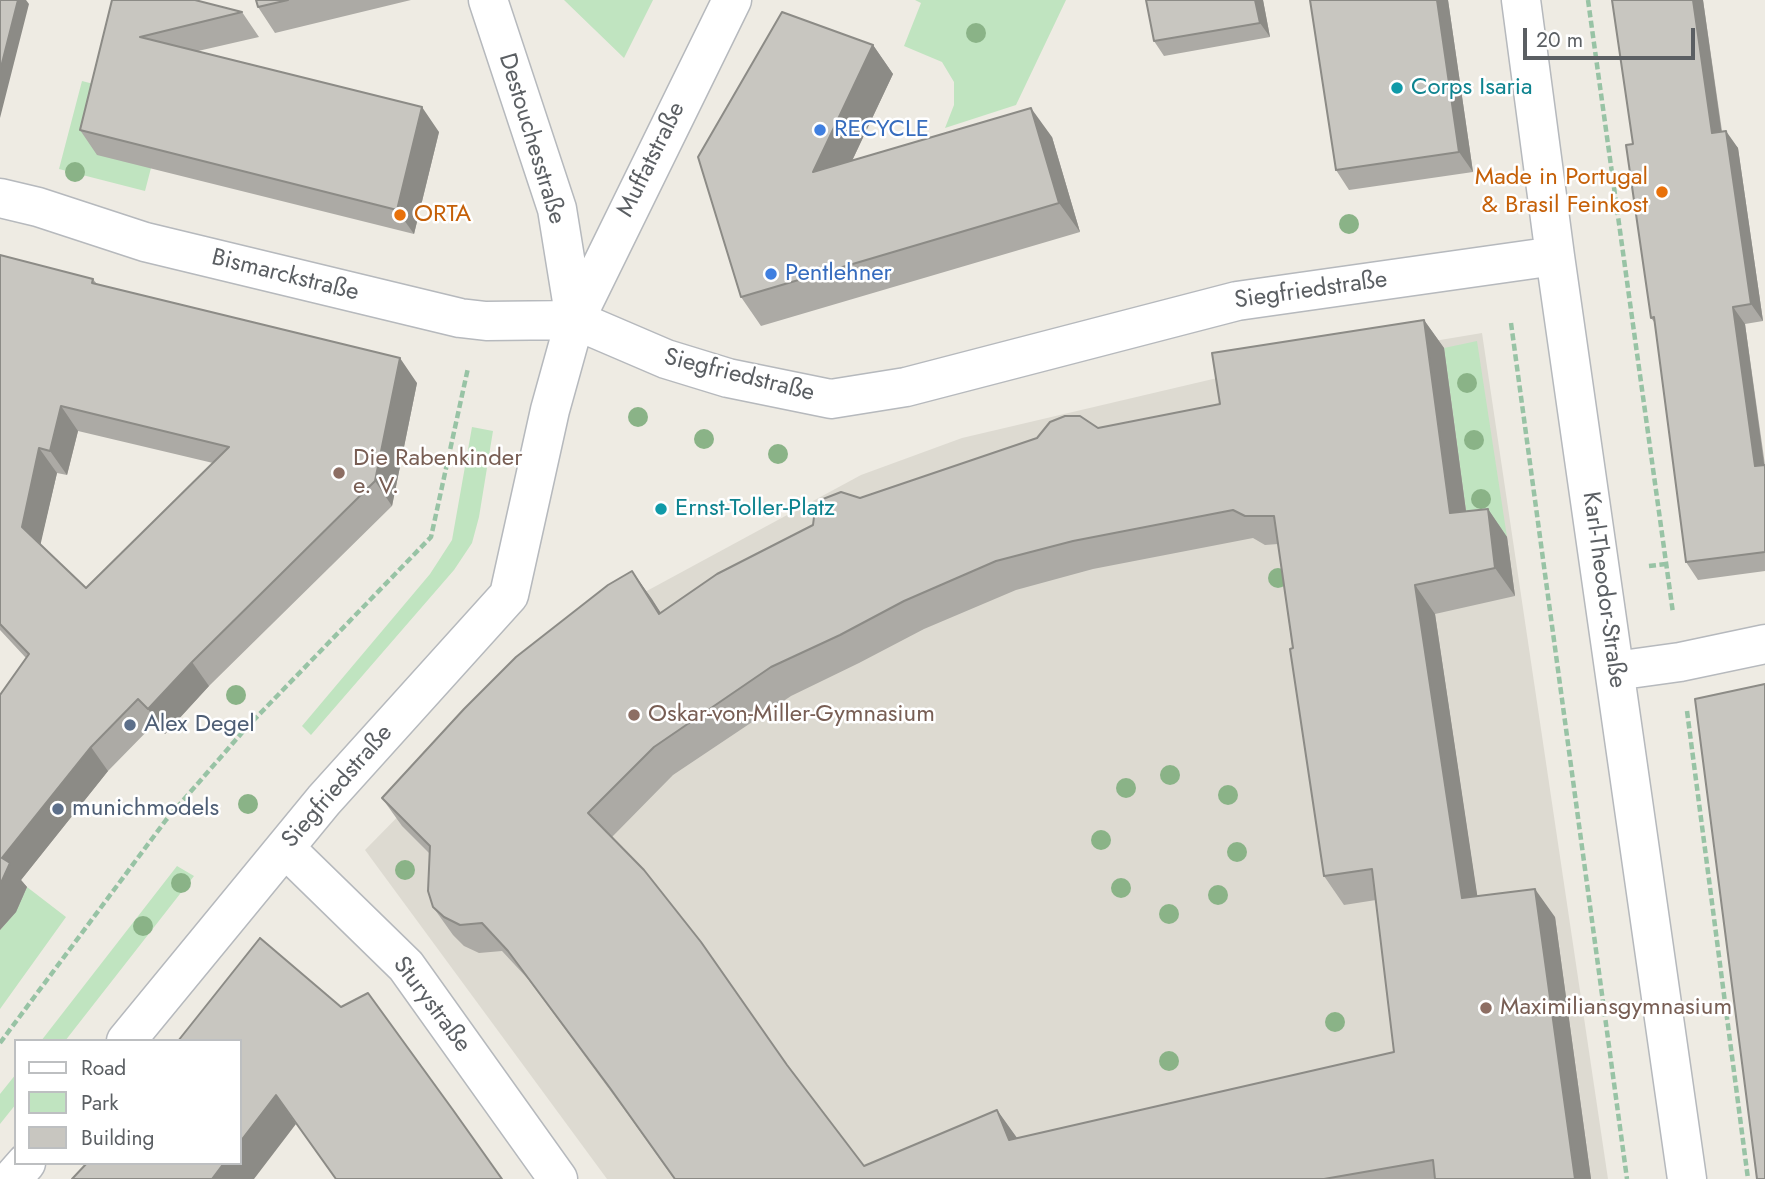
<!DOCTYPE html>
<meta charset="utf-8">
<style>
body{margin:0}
#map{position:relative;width:1765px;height:1179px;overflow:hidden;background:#eeebe3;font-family:Jost,sans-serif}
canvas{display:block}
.legend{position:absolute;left:14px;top:1039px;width:228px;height:126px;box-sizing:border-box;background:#fff;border:2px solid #bdbfc1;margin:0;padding:9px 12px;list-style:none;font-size:21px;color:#5b5f63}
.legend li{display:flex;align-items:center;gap:14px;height:35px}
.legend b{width:35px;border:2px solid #bdbfc1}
.scale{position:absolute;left:1523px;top:28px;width:172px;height:32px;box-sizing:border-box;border:4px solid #5b5f63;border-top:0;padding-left:9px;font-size:21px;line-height:24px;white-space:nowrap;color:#5b5f63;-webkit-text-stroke:5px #fff;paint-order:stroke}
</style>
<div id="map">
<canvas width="1765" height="1179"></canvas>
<ul class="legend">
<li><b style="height:9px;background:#fff"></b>Road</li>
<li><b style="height:19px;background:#c0e4c0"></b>Park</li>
<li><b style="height:19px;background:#c8c6c0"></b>Building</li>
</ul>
<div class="scale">20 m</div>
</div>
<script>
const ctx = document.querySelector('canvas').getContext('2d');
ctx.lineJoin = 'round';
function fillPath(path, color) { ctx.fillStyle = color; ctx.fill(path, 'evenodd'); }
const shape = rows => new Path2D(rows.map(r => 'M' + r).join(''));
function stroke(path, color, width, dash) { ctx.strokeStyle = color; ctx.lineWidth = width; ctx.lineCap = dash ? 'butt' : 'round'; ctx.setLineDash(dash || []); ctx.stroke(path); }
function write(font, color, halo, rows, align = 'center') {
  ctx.font = font + ' Jost,sans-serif'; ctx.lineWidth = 5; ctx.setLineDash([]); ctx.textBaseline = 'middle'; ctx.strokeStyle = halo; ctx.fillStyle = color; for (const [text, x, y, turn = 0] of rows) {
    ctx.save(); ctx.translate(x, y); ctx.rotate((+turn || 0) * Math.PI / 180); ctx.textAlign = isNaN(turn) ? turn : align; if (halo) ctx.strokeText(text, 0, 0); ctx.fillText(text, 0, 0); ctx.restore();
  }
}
const education = shape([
 [1482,333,1608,1179,607,1179,365,850,533,679,643,593,861,475,962,438,1230,375]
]);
const green = shape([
 [564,0,653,0,624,58],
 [915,0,1066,0,1016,105,945,128,954,105,954,82,942,62,904,46,921,3],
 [82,81,113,89,151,168,145,191,59,169],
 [1477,341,1507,537,1470,541,1444,348],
 [472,427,493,431,479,517,472,543,454,570,311,735,302,726,430,574,452,540],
 [177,866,194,876,65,1041,41,1041],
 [27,887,66,917,0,1009,0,930,12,916],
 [16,1074,16,1104,0,1124,0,1094]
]);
const path = shape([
 [1588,0,1673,613],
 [1511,323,1627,1179],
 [1649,566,1666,564],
 [1687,711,1748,1179],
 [0,1043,166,820,247,727,431,537,468,368]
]);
const minor = shape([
 [488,0,557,209,575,320],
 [1521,0,1555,256,1687,1179],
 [0,198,38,207,145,242,460,318,486,321,575,320,666,359,728,378,831,399,906,387,1237,301,1555,256],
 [1615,671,1680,662,1765,644],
 [285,848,406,966,558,1179],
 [126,1041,324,800,509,595,550,410,575,320,732,0],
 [12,1179,26,1163]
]);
const trees = [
 [976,33],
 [75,172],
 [1349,224],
 [1467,383],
 [638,417],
 [704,439],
 [1474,440],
 [778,454],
 [1481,499],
 [1278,578],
 [236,695],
 [1170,775],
 [1126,788],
 [1228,795],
 [248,804],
 [1101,840],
 [1237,852],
 [405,870],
 [181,883],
 [1121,888],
 [1218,895],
 [1169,914],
 [143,926],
 [1335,1022],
 [1169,1061]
];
const wall = shape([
 [112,0,242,12,259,37,198,51,439,132,414,234,97,155,80,130],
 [256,0,411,0,275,33,258,7],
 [1263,0,1270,37,1164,56,1154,41],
 [1448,0,1473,172,1349,190,1336,170],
 [1612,0,1703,0,1722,131,1738,148,1763,321,1745,324,1765,465,1765,571,1698,580,1686,562,1655,323,1651,318,1633,144],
 [873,45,893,74,852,161,1052,137,1080,232,761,326,741,297],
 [0,255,93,279,97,284,417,383,392,506,209,686,165,734,155,723,108,771,21,880,27,887,16,912,0,930,0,695,26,658,0,630],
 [78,431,213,463,86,588,40,544,57,473,67,475],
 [1424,320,1444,348,1466,511,1488,509,1507,537,1515,596,1435,614,1477,896,1555,917,1591,1179,674,1179,629,1116,528,979,502,951,479,953,464,946,453,935,433,907,430,854,402,826,382,798,632,571,661,613,860,498,1098,428,1220,404],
 [1253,538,1265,545,1278,544,1324,876,1344,905,1376,900,1394,1052,1017,1138,997,1110,864,1166,612,837,673,775,791,696,859,663,924,629,1016,590,1093,569]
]);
const shadedWall = shape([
 [18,0,26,0,29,4,0,118,0,71],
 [1255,0,1263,0,1270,37,1260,23],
 [1437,0,1448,0,1473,172,1459,152],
 [1693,0,1703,0,1724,150,1712,133],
 [873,45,893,74,833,201,813,172],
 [422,107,439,132,414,234,397,210],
 [1031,108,1052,137,1080,232,1059,203],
 [1726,131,1738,148,1763,321,1751,304],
 [1733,307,1745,324,1765,471,1755,466],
 [1424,320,1444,348,1470,541,1450,513],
 [400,358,417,383,392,506,375,481],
 [61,406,78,431,67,475,50,451],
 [39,448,57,473,39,551,22,527],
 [1488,509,1507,537,1515,596,1495,568],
 [632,571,652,599,679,642,659,614],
 [1415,585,1435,614,1482,927,1462,898],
 [192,662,209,686,165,734,148,709],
 [91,747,108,771,21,880,27,887,16,912,0,930,0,885,2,858],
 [1535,889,1555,917,1591,1179,1575,1179],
 [276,1095,296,1124,254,1179,212,1179,224,1163,240,1163,240,1142],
 [997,1110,1017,1138,1009,1140]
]);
const building = shape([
 [0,0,18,0,0,71,0,0],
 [112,0,195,0,242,12,140,37,422,107,397,210,80,130,112,0],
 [256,0,288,0,258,7,256,0],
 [1146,0,1255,0,1260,23,1154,41,1146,0],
 [1310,0,1437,0,1459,152,1336,170,1310,0],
 [1612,0,1693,0,1712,133,1726,131,1751,304,1733,307,1755,466,1765,465,1765,552,1686,562,1654,317,1651,318,1626,145,1633,144,1612,0],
 [782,12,873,45,813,172,1031,108,1059,203,741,297,698,157,782,12],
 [0,255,93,279,92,283,400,358,375,481,192,662,148,709,138,699,91,747,2,858,10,863,0,885,0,695,29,654,0,624,0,255],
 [61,406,229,447,86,588,22,527,39,448,50,451,61,406],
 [1424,320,1450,513,1488,509,1495,568,1415,585,1462,898,1535,889,1575,1179,1435,1179,1433,1160,1324,1179,675,1179,610,1088,508,951,482,923,460,925,444,917,433,907,428,891,430,846,382,798,464,709,516,657,608,585,632,571,659,614,717,574,813,525,815,509,823,499,841,492,860,498,1037,438,1050,422,1065,416,1080,416,1098,428,1220,404,1212,353,1424,320],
 [1233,510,1245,516,1274,516,1293,648,1290,649,1324,876,1372,869,1394,1052,1009,1140,997,1110,864,1166,787,1065,701,942,644,870,588,813,654,747,771,667,840,635,904,601,996,561,1073,541,1233,510],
 [1765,684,1765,1179,1757,1179,1695,699,1765,684],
 [260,938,341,1007,368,993,453,1110,502,1179,336,1179,276,1095,240,1142,240,1041,178,1041,260,938],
 [87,1163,224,1163,212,1179,72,1179,87,1163]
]);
const markers = [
 [1397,88,7,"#0f9aa8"],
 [820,130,7,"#3f7fe0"],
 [1662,192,7,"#e8710a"],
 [400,215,7,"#e8710a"],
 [771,274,7,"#3f7fe0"],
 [339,473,7,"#8d6e63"],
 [661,509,7,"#0f9aa8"],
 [634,715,7,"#8d6e63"],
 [130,725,7,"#5c6f8a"],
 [58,809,7,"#5c6f8a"],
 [1486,1008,7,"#8d6e63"]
];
const cultureNames = [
 ["Corps Isaria",1411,88],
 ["Ernst-Toller-Platz",675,509]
];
const shopNames = [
 ["RECYCLE",834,130],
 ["Pentlehner",785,274]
];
const streetNames = [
 ["Destouchesstraße",531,139,73],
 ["Muffatstraße",652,160,-64],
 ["Bismarckstraße",285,276,14],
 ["Siegfriedstraße",1311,291,-8],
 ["Siegfriedstraße",739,376,14],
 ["Karl-Theodor-Straße",1603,590,82],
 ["Siegfriedstraße",338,787,-49],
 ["Sturystraße",431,1005,53]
];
const foodNames = [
 ["Made in Portugal",1648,178],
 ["& Brasil Feinkost",1648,206],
 ["ORTA",414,215,"left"]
];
const educationNames = [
 ["Die Rabenkinder",353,459],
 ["e. V.",353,487],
 ["Oskar-von-Miller-Gymnasium",648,715],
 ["Maximiliansgymnasium",1500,1008]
];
const serviceNames = [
 ["Alex Degel",144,725],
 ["munichmodels",72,809]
];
fillPath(education, '#dddad1');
fillPath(green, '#c0e4c0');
stroke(minor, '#b6b9bd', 41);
stroke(path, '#98c3a5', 4.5, [7, 3.5]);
stroke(minor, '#fff', 38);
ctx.fillStyle = '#8ab387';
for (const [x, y] of trees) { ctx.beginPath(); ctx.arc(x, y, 10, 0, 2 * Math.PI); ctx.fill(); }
fillPath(wall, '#acaaa5');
fillPath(shadedWall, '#8c8b86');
fillPath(building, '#c8c6c0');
stroke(building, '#8c8b86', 2);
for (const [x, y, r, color] of markers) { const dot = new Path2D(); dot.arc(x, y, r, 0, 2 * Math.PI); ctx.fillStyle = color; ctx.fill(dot); stroke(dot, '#fff', 2.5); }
write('24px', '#0d838f', '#fff', cultureNames, 'left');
write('24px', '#366cbe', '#fff', shopNames, 'left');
write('24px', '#5b5f63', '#fff', streetNames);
write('24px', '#c56008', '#fff', foodNames, 'right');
write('24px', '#785e54', '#fff', educationNames, 'left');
write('24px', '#4e5e75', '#fff', serviceNames, 'left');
</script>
